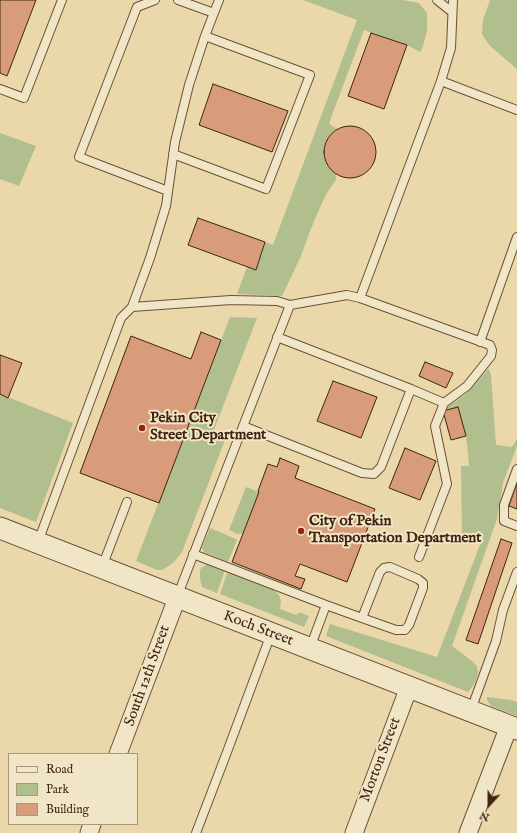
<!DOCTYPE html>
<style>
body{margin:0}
#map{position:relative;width:517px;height:833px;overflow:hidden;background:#ead7aa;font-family:"IM FELL English",serif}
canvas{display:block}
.legend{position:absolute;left:8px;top:753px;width:130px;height:72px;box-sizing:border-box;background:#f1e5c8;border:1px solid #aa987e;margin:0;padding:5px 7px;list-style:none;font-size:12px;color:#402410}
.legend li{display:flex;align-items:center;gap:8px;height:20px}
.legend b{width:20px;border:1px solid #aa987e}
.north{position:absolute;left:469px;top:785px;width:40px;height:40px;-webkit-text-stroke:3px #f1e5c8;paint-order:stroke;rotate:201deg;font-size:11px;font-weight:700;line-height:16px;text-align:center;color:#402410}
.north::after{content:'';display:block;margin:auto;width:14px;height:18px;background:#402410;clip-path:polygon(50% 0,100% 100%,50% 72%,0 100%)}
</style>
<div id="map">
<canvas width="517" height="833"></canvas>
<ul class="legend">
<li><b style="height:5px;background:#f1e5c8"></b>Road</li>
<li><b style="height:11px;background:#b0bf8d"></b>Park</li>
<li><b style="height:11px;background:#d99c7a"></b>Building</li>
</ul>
<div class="north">N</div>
</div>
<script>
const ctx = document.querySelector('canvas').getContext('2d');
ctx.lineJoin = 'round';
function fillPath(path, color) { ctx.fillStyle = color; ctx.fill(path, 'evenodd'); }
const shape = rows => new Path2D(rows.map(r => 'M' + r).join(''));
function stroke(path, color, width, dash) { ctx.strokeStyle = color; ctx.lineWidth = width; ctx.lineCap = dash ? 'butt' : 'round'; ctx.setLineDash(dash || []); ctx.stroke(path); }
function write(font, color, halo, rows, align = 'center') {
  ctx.font = font + ' "IM FELL English",serif'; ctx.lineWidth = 4; ctx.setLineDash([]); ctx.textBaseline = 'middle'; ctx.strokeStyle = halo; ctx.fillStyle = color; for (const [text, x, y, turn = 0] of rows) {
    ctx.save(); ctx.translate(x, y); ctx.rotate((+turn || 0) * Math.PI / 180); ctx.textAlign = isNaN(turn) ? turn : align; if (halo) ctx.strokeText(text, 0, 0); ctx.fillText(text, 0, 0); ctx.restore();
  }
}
const green = shape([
 [303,0,403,0,419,3,427,13,427,31,423,46,420,52,407,45,364,30,329,123,332,126,338,129,334,131,328,137,325,145,324,153,325,161,329,167,336,173,336,180,328,191,321,205,310,231,301,256,282,296,237,294,247,267,256,270,265,242,273,245,357,20],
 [490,0,517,0,517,69,490,46,482,34,483,20],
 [0,133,36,146,19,186,0,179],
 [230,317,257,318,212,435,225,440,182,552,175,561,170,565,162,570,157,570,136,561],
 [489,369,491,375,496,445,512,447,517,439,517,446,503,483,497,519,452,646,472,661,477,666,478,672,476,680,472,687,468,692,326,636,330,624,437,657,481,542,462,535,461,466,469,466,468,453,466,436,444,411,444,409,455,402,466,394,487,370],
 [0,394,73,423,36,522,0,508],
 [246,487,259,492,244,533,238,534,229,530],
 [210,528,236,539,237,540,228,562,204,552,202,548,203,545],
 [206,565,212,565,225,570,217,593,202,587,200,579,200,571,201,568],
 [228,571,274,590,279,595,281,602,280,609,296,615,299,613,301,613,309,616,304,627,220,594],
 [487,697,511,700,517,702,517,716,491,706,487,700]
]);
const building = shape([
 [0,0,36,0,7,76,0,73,0,0],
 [371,33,407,45,384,109,348,96,371,33],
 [213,84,288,111,272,152,199,125,213,84],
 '324 152a26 26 0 1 1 52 0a26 26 0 1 1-52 0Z',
 [198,218,265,242,256,270,188,245,198,218],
 [201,332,221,340,159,503,80,473,131,336,191,359,201,332],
 [0,355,22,363,8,398,0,394,0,355],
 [425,362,453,373,446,388,419,376,425,362],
 [333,381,377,397,361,438,317,421,333,381],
 [458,407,466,436,451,440,443,411,458,407],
 [405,448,436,461,420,500,389,488,405,448],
 [280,458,299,466,295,478,375,509,347,582,300,564,295,576,305,579,301,589,232,562,259,492,258,491,268,464,277,467,280,458],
 [517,483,517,509,509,506,517,483],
 [501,539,512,543,478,644,466,640,501,539]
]);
const service = shape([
 [155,0,137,7,79,157,168,191],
 [178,0,214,13],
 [437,0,452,12],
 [441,81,451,48,453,0],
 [0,89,24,98,62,0],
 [173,154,266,189,310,75,205,36],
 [360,298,441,81,517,110],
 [132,307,231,300,277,301,290,305,347,295,360,298,490,345,492,350,491,356,467,386,444,403],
 [480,342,517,237],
 [411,389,444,403,435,426,447,484,419,557],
 [243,426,362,473,374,474,381,467,411,389,277,337],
 [517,469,504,505,504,521,517,526],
 [38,542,121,318,132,307,150,258,166,206,175,142,189,85,205,36,219,0],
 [193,554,326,605,310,648],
 [102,567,127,502],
 [177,597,290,305],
 [326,605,362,618,396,630,405,630,409,625,423,588,423,583,418,579,390,567,384,568,380,572,362,618],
 [471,710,496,641,503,610,517,572],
 [196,833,227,752,271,634]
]);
const minor = shape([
 [118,754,177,598],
 [89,833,92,824],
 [354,833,409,687],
 [468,833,509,726]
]);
const tertiary = shape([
 [0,528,517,729]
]);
const markers = [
 [142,428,4,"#8f2418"],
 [301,531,4,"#8f2418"]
];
const poiNames = [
 ["Pekin City",150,419],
 ["Street Department",150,436],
 ["City of Pekin",309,522],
 ["Transportation Department",309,539]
];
const streetNames = [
 ["Koch Street",258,629,21],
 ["South 12th Street",148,676,-70],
 ["Morton Street",381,760,-69]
];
fillPath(green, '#b0bf8d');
fillPath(building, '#d99c7a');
stroke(building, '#402410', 1);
stroke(service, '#6a5136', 10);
stroke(minor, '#6a5136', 19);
stroke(tertiary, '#6a5136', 23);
stroke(service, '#f1e5c8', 8);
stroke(minor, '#f1e5c8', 17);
stroke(tertiary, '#f1e5c8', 21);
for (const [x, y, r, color] of markers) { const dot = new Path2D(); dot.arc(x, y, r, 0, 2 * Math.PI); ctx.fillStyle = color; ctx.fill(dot); stroke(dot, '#f1e5c8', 1.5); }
write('bold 15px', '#402410', '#f1e5c8', poiNames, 'left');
write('15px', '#402410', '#f1e5c8', streetNames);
</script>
